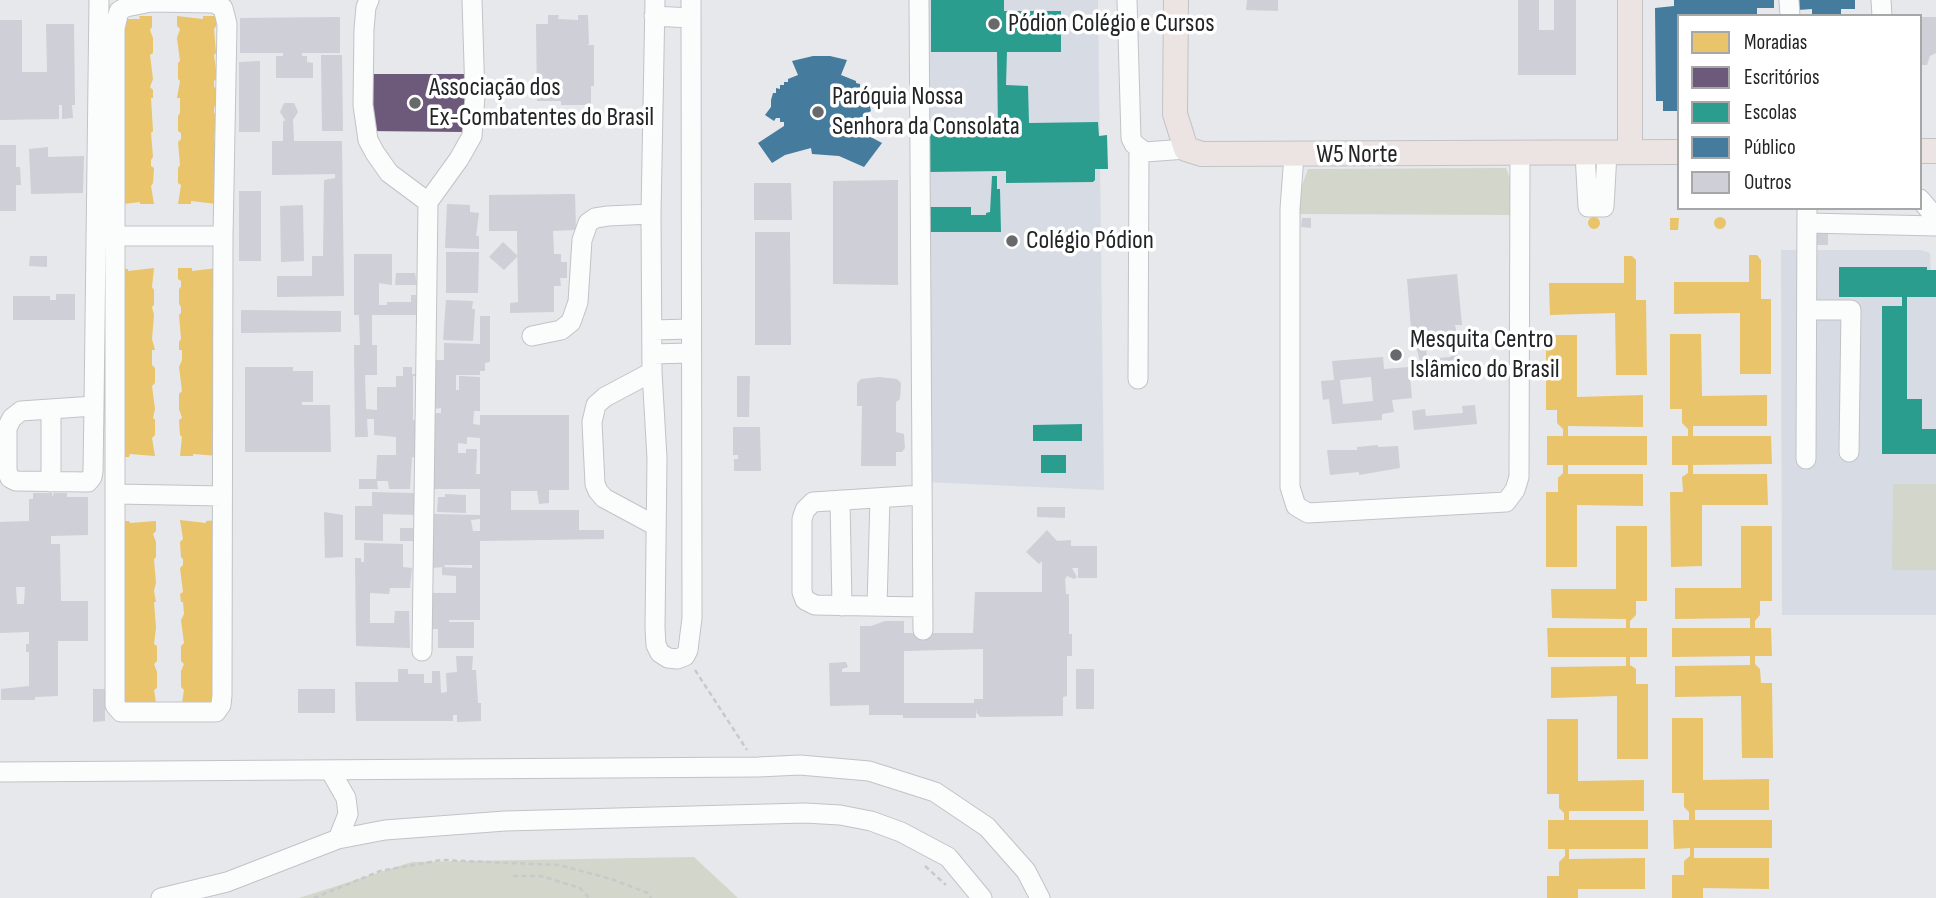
<!DOCTYPE html>
<meta charset="utf-8">
<style>
body{margin:0}
#map{position:relative;width:1936px;height:898px;overflow:hidden;background:#e6e8eb;font-family:"Sofia Sans Condensed",sans-serif}
canvas{display:block}
.legend{position:absolute;left:1677px;top:14px;width:245px;height:196px;box-sizing:border-box;background:#fff;border:2px solid #a7a7a8;margin:0;padding:9px 12px;list-style:none;font-size:21px;color:#232426}
.legend li{display:flex;align-items:center;gap:14px;height:35px}
.legend b{width:35px;border:2px solid #a7a7a8}
</style>
<div id="map">
<canvas width="1936" height="898"></canvas>
<ul class="legend">
<li><b style="height:19px;background:#e9c46a"></b>Moradias</li>
<li><b style="height:19px;background:#6d597a"></b>Escritórios</li>
<li><b style="height:19px;background:#2a9d8f"></b>Escolas</li>
<li><b style="height:19px;background:#457b9d"></b>Público</li>
<li><b style="height:19px;background:#cecfd7"></b>Outros</li>
</ul>
</div>
<script>
const ctx = document.querySelector('canvas').getContext('2d');
ctx.lineJoin = 'round';
function fillPath(path, color) { ctx.fillStyle = color; ctx.fill(path, 'evenodd'); }
const shape = rows => new Path2D(rows.map(r => 'M' + r).join(''));
function stroke(path, color, width, dash) { ctx.strokeStyle = color; ctx.lineWidth = width; ctx.lineCap = dash ? 'butt' : 'round'; ctx.setLineDash(dash || []); ctx.stroke(path); }
function write(font, color, halo, rows, align = 'center') {
  ctx.font = font + ' "Sofia Sans Condensed",sans-serif'; ctx.lineWidth = 7; ctx.setLineDash([]); ctx.textBaseline = 'middle'; ctx.strokeStyle = halo; ctx.fillStyle = color; for (const [text, x, y, turn = 0] of rows) {
    ctx.save(); ctx.translate(x, y); ctx.rotate((+turn || 0) * Math.PI / 180); ctx.textAlign = isNaN(turn) ? turn : align; if (halo) ctx.strokeText(text, 0, 0); ctx.fillText(text, 0, 0); ctx.restore();
  }
}
const built = shape([
 [921,0,1098,0,1104,490,924,482],
 [1781,250,1921,250,1930,253,1931,276,1936,276,1936,615,1782,615]
]);
const green = shape([
 [1506,168,1514,190,1516,215,1299,214,1300,191,1308,169],
 [1893,484,1936,484,1936,570,1892,570],
 [694,857,738,898,299,898,412,862]
]);
const homes = shape([
 [139,16,152,16,152,27,150,30,153,38,153,53,150,55,153,79,150,87,153,90,153,98,151,98,153,131,151,133,153,157,151,160,151,166,154,168,153,183,151,186,154,204,140,204,140,202,115,205,116,55,127,19,140,19],
 [177,16,203,19,203,16,216,16,216,26,214,29,216,53,214,55,217,78,214,81,214,87,217,89,217,105,214,107,214,113,217,115,214,139,217,141,217,157,214,165,217,168,217,204,191,201,191,204,178,204,181,185,178,183,178,168,180,165,178,142,181,139,181,133,178,131,178,116,180,113,180,98,177,98,180,81,178,79,178,63,180,61,177,38,180,29,177,26],
 '1588 223a6 6 0 1 1 12 0a6 6 0 1 1-12 0Z',
 '1714 223a6 6 0 1 1 12 0a6 6 0 1 1-12 0Z',
 [1670,218,1679,218,1678,230,1670,230],
 [1749,255,1757,255,1761,260,1761,299,1771,299,1771,374,1740,374,1740,313,1674,314,1674,282,1749,282],
 [1624,256,1632,256,1636,260,1636,300,1646,300,1647,375,1616,375,1615,313,1550,315,1549,283,1624,283],
 [154,268,152,287,154,290,154,305,152,307,154,315,152,339,155,350,152,350,152,365,155,368,155,383,152,386,155,409,153,418,155,420,155,435,152,438,155,456,130,454,129,457,116,457,115,269,128,269,128,271],
 [178,268,192,268,192,271,217,268,219,456,193,454,193,456,180,456,182,437,180,435,179,420,182,418,179,409,179,394,182,391,179,367,182,360,182,350,179,350,179,342,181,339,179,315,181,313,181,307,179,304,179,289,181,287,181,281,178,279],
 [1670,334,1701,334,1702,396,1767,395,1767,426,1693,426,1693,436,1771,436,1772,464,1693,465,1693,474,1767,474,1768,505,1702,505,1702,566,1671,567,1670,492,1683,492,1682,477,1688,473,1688,465,1672,465,1672,436,1688,436,1688,429,1682,423,1682,409,1670,409],
 [1546,335,1577,335,1577,397,1643,395,1643,427,1568,426,1568,436,1647,436,1647,465,1568,465,1568,474,1643,474,1643,506,1577,505,1577,567,1546,567,1546,492,1558,492,1558,478,1563,473,1563,465,1547,465,1547,436,1563,436,1563,429,1557,423,1557,410,1546,410],
 [180,520,206,523,206,521,219,520,220,708,181,709,184,690,181,687,181,671,184,664,181,661,181,646,184,643,181,620,184,614,183,602,181,602,180,594,183,592,180,568,183,565,183,559,181,557,180,542,183,539],
 [116,521,129,521,130,523,156,521,156,531,153,534,156,542,156,557,154,559,156,583,154,591,156,602,154,602,156,628,154,644,157,646,157,661,154,664,157,672,157,688,154,690,157,709,118,709],
 [1616,526,1647,526,1647,601,1636,601,1636,615,1630,621,1630,628,1647,628,1647,657,1630,657,1630,665,1636,669,1636,684,1648,684,1648,759,1617,759,1617,696,1551,698,1551,667,1626,666,1626,657,1548,657,1547,628,1626,628,1626,619,1552,618,1551,589,1616,589],
 [1741,526,1772,526,1772,601,1760,601,1760,615,1755,621,1755,628,1771,628,1772,656,1755,656,1755,664,1760,669,1761,683,1772,683,1773,758,1742,758,1741,696,1675,697,1675,666,1750,665,1750,656,1672,657,1672,628,1750,628,1750,618,1675,619,1675,588,1741,588],
 [1672,718,1703,718,1703,780,1769,779,1769,810,1695,810,1695,820,1772,820,1772,848,1694,848,1694,858,1769,858,1769,889,1703,888,1703,898,1672,898,1672,875,1684,875,1684,861,1690,856,1690,848,1674,849,1673,820,1689,820,1689,812,1684,807,1684,793,1672,793],
 [1547,719,1578,719,1578,781,1644,780,1644,811,1569,811,1569,820,1648,820,1648,849,1569,849,1569,859,1645,858,1645,889,1578,889,1578,898,1547,898,1547,876,1559,876,1559,862,1565,856,1565,849,1548,849,1548,820,1564,820,1564,813,1559,808,1559,794,1547,794]
]);
const offices = shape([
 [365,74,465,74,466,132,365,131]
]);
const schools = shape([
 [931,0,1004,0,1004,11,1061,11,1061,52,1007,52,1006,85,1028,86,1029,123,1098,122,1099,136,1107,135,1108,169,1095,169,1095,180,1093,182,1006,183,1006,171,929,172,929,134,998,134,997,52,931,52],
 [992,176,997,176,997,189,1000,189,1001,232,925,232,925,207,971,207,971,215,986,215,986,213,990,212],
 [1839,267,1927,267,1927,270,1936,270,1936,297,1907,297,1907,399,1922,399,1922,429,1936,429,1936,454,1882,454,1882,306,1902,306,1902,297,1839,297],
 [1082,424,1082,441,1033,441,1033,425],
 [1041,455,1066,455,1066,473,1041,473]
]);
const public = shape([
 [1674,0,1774,0,1774,8,1757,8,1757,16,1679,16,1679,111,1663,111,1663,101,1656,101,1655,8,1674,6],
 [1798,0,1855,0,1855,9,1841,9,1841,16,1812,16,1812,9,1798,10],
 [813,56,830,56,847,60,841,75,856,81,856,83,860,84,860,88,863,88,864,93,868,93,867,101,869,102,871,111,864,115,864,117,860,117,860,122,856,122,852,127,882,143,864,167,839,156,812,154,811,148,785,155,772,163,758,143,784,126,784,122,780,122,780,118,776,118,774,121,765,115,771,107,771,100,773,93,776,93,776,88,780,89,780,85,784,85,784,82,788,82,788,79,798,75,792,61]
]);
const building = shape([
 [1247,0,1278,0,1278,11,1246,10],
 [1518,0,1539,0,1539,30,1554,30,1554,0,1576,0,1576,75,1518,75],
 [548,15,559,15,558,19,578,20,578,15,588,15,589,44,587,45,594,45,594,86,591,86,591,105,561,105,561,101,537,101,536,24,548,24],
 [340,17,340,53,302,53,302,56,307,56,307,62,313,63,313,78,276,78,276,56,283,56,283,53,240,53,240,18],
 [1920,17,1936,17,1936,53,1930,56,1927,65,1920,65],
 [0,20,22,20,22,72,47,72,46,24,74,24,75,105,72,105,73,118,62,119,62,105,59,105,59,119,0,120],
 [321,55,342,55,343,131,322,131],
 [260,61,260,132,239,132,239,62],
 [284,103,294,103,298,112,293,120,294,141,342,141,344,296,277,297,277,276,312,276,312,256,323,256,324,180,335,178,335,174,272,175,272,141,283,141,283,122,285,120,280,112],
 [0,145,16,145,16,167,20,167,21,185,16,185,16,211,0,211],
 [48,147,48,157,84,156,83,193,31,194,29,149],
 [898,180,898,285,833,284,833,181],
 [754,183,791,183,792,220,754,220],
 [239,191,261,191,261,261,239,261],
 [575,194,576,230,553,231,554,254,561,254,561,262,567,262,567,278,560,278,561,286,554,286,554,312,510,313,510,303,518,302,517,231,489,231,489,195],
 [447,204,470,205,470,212,479,213,476,236,479,236,479,249,445,248],
 [303,205,304,261,281,262,280,206],
 [1302,218,1311,218,1311,228,1301,227],
 [755,232,790,232,791,345,755,345],
 [1816,233,1828,233,1828,245,1816,245],
 [503,242,518,256,504,270,489,257],
 [446,252,479,252,478,293,446,293],
 [354,254,392,254,392,285,379,283,379,305,387,305,387,302,411,302,411,295,416,295,416,315,372,315,372,345,377,345,377,375,365,375,366,409,377,410,377,387,396,387,396,376,403,376,403,367,412,367,412,374,417,374,417,376,413,376,413,420,418,420,417,458,412,457,410,489,389,489,388,481,377,481,378,489,359,489,359,479,376,479,377,455,396,455,396,437,374,435,374,419,367,419,368,437,355,437,354,345,360,345,359,315,354,315],
 [30,256,47,256,47,267,29,266],
 [396,273,415,273,417,285,395,285],
 [1457,274,1462,325,1455,325,1460,350,1457,350,1459,363,1433,368,1433,365,1421,366,1415,341,1418,341,1417,328,1411,329,1407,279],
 [1449,332,1451,357,1427,359,1425,335],
 [56,294,75,294,75,320,13,320,13,296,50,296,50,300,56,300],
 [446,300,473,301,472,309,475,309,473,341,443,340],
 [241,310,341,311,341,332,241,333],
 [480,316,490,316,490,362,485,363,485,371,480,371,480,375,456,375,456,390,459,390,459,376,480,377,480,411,474,411,473,424,480,425,480,415,569,415,569,490,549,490,549,503,539,504,537,491,511,491,511,510,579,510,579,530,604,530,604,539,480,541,480,620,449,620,449,622,474,622,474,648,438,648,438,629,428,629,428,620,433,620,430,593,456,593,456,576,442,575,442,567,472,568,472,565,444,565,445,567,430,568,433,514,480,515,480,489,432,489,434,417,436,413,441,413,441,408,434,409,434,370,436,360,444,360,444,343,480,344],
 [467,437,480,438,480,474,476,474,477,449,466,449,466,453,458,453,458,443,467,444],
 [480,519,480,531,473,531,471,520],
 [1383,357,1384,369,1409,367,1412,398,1392,400,1394,412,1382,414,1382,420,1332,424,1329,399,1323,400,1321,381,1334,380,1332,361],
 [1371,377,1373,401,1343,404,1340,380],
 [245,367,293,367,293,371,313,371,313,402,302,402,302,405,330,405,331,452,245,452],
 [737,376,750,376,749,417,737,417],
 [879,377,897,379,901,383,900,399,896,402,896,432,904,434,905,448,902,452,896,452,896,466,861,466,862,406,857,406,857,383,861,379],
 [1475,405,1477,424,1414,430,1412,411,1425,409,1426,416,1463,413,1462,406],
 [733,427,760,427,761,471,734,471,734,459,738,459,738,455,733,455],
 [1378,445,1378,447,1398,446,1400,468,1359,475,1359,472,1330,475,1327,450,1357,450,1357,447],
 [372,492,415,493,415,515,383,514,383,541,355,540,355,506,372,506],
 [33,493,52,493,52,497,54,493,67,493,67,497,88,497,88,535,51,536,51,544,60,544,61,601,88,601,88,641,58,641,58,696,35,697,35,700,1,700,1,689,29,686,29,652,26,652,26,644,29,644,29,632,0,633,0,522,29,521,29,499,33,499],
 [16,587,25,587,24,604,17,604],
 [445,494,466,495,466,513,437,512,438,497,445,497],
 [1037,507,1065,507,1065,518,1037,517],
 [324,512,343,515,343,557,325,558],
 [400,528,413,528,413,541,400,541],
 [1047,530,1057,541,1071,540,1071,546,1097,546,1097,578,1078,578,1078,568,1072,568,1077,577,1074,579,1067,576,1065,579,1066,594,1069,594,1069,634,1072,634,1072,656,1067,656,1067,696,1063,697,1063,716,980,717,976,712,977,710,976,710,976,718,903,718,903,715,869,715,869,705,830,706,829,663,846,662,848,667,842,669,842,672,860,672,860,626,871,626,885,621,904,621,904,633,973,633,975,592,1042,592,1042,561,1039,564,1026,552],
 [983,649,983,699,974,699,974,703,904,703,904,651],
 [364,543,403,544,403,567,412,568,410,588,390,588,389,594,370,593,370,623,394,623,395,611,409,611,410,648,356,646,355,558,361,558,361,562,364,562],
 [456,656,473,656,472,670,476,670,478,703,481,703,481,721,457,722,457,715,453,715,453,721,356,721,355,682,398,682,398,669,408,669,408,674,424,674,424,683,432,683,432,671,440,671,441,693,447,692,446,673,457,672],
 [1076,669,1094,669,1094,709,1076,709],
 [93,689,105,689,105,721,93,722],
 [298,689,335,689,335,713,298,713]
]);
const path = shape([
 [695,670,747,750],
 [925,866,946,885],
 [513,876,541,876,580,888,589,898],
 [314,898,380,871,441,860,559,865,611,879,648,893,651,898]
]);
const minor = shape([
 [369,0,366,7,364,29,363,105,368,140,375,153,389,173,428,202],
 [655,0,651,214,652,372,657,458,655,628,656,645,660,653,668,658,677,659,685,656,688,650,692,618,691,0],
 [919,0,923,630],
 [1127,0,1131,138,1134,144,1145,152,1186,149],
 [1789,0,1790,16],
 [1881,0,1882,16],
 [151,2,214,3,223,8,227,24,223,236,222,695,221,705,216,712,121,712,115,705,115,28,119,11,126,7,151,2],
 [654,16,690,18],
 [1585,154,1588,207,1604,207,1607,153],
 [1294,155,1290,209,1290,487,1296,506,1308,513,1506,502,1515,490,1519,477,1520,154],
 [1920,199,1936,218],
 [1808,223,1936,226],
 [116,236,223,236],
 [1808,310,1851,310,1849,452],
 [652,330,690,329],
 [532,336,561,330,571,322,578,302,582,240,588,223,595,218,608,216,651,214],
 [652,354,690,353],
 [652,372,605,397,596,405,592,422,595,484,598,491,604,498,656,526],
 [1138,379,1139,148],
 [94,406,21,411,12,418,7,428,7,471,10,478,16,481,88,482,92,477,93,471,94,406,99,0],
 [51,409,51,482],
 [1806,459,1807,208],
 [116,494,222,496],
 [921,495,813,502,805,510,802,519,802,592,805,600,815,605,922,607],
 [840,500,842,606],
 [877,606,880,498],
 [422,651,428,202,459,159,472,136,475,96,472,0],
 [330,770,346,798,348,814,338,839],
 [0,772,758,767,800,765,869,771,935,792,987,827,1026,871,1040,898],
 [161,898,227,882,338,839,385,830,505,821,805,813,840,815,871,821,901,832,948,857,982,898]
]);
const major = shape([
 [1176,0,1175,114,1186,149,1202,154,1679,152],
 [1630,0,1630,152],
 [1920,151,1936,151]
]);
const markers = [
 [994,24,7,"#67696b"],
 [415,103,7,"#67696b"],
 [818,112,7,"#67696b"],
 [1012,241,7,"#67696b"],
 [1396,355,7,"#67696b"]
];
const poiNames = [
 ["Pódion Colégio e Cursos",1008,24],
 ["Associação dos",429,88],
 ["Ex-Combatentes do Brasil",429,118],
 ["Paróquia Nossa",832,97],
 ["Senhora da Consolata",832,127],
 ["Colégio Pódion",1026,241],
 ["Mesquita Centro",1410,340],
 ["Islâmico do Brasil",1410,370]
];
const streetNames = [
 ["W5 Norte",1357,155]
];
fillPath(built, '#d7dce4');
fillPath(green, '#d2d6cb');
fillPath(homes, '#e9c46a');
fillPath(offices, '#6d597a');
fillPath(schools, '#2a9d8f');
fillPath(public, '#457b9d');
fillPath(building, '#cecfd7');
stroke(minor, '#c2c3c6', 21);
stroke(major, '#c2c3c4', 26);
stroke(path, '#c9c9ca', 2.5, [5, 3.5]);
stroke(minor, '#fbfcfc', 19);
stroke(major, '#ece4e2', 24);
for (const [x, y, r, color] of markers) { const dot = new Path2D(); dot.arc(x, y, r, 0, 2 * Math.PI); ctx.fillStyle = color; ctx.fill(dot); stroke(dot, '#fff', 2.5); }
write('26px', '#232426', '#fff', poiNames, 'left');
write('26px', '#232426', '#fff', streetNames);
</script>
